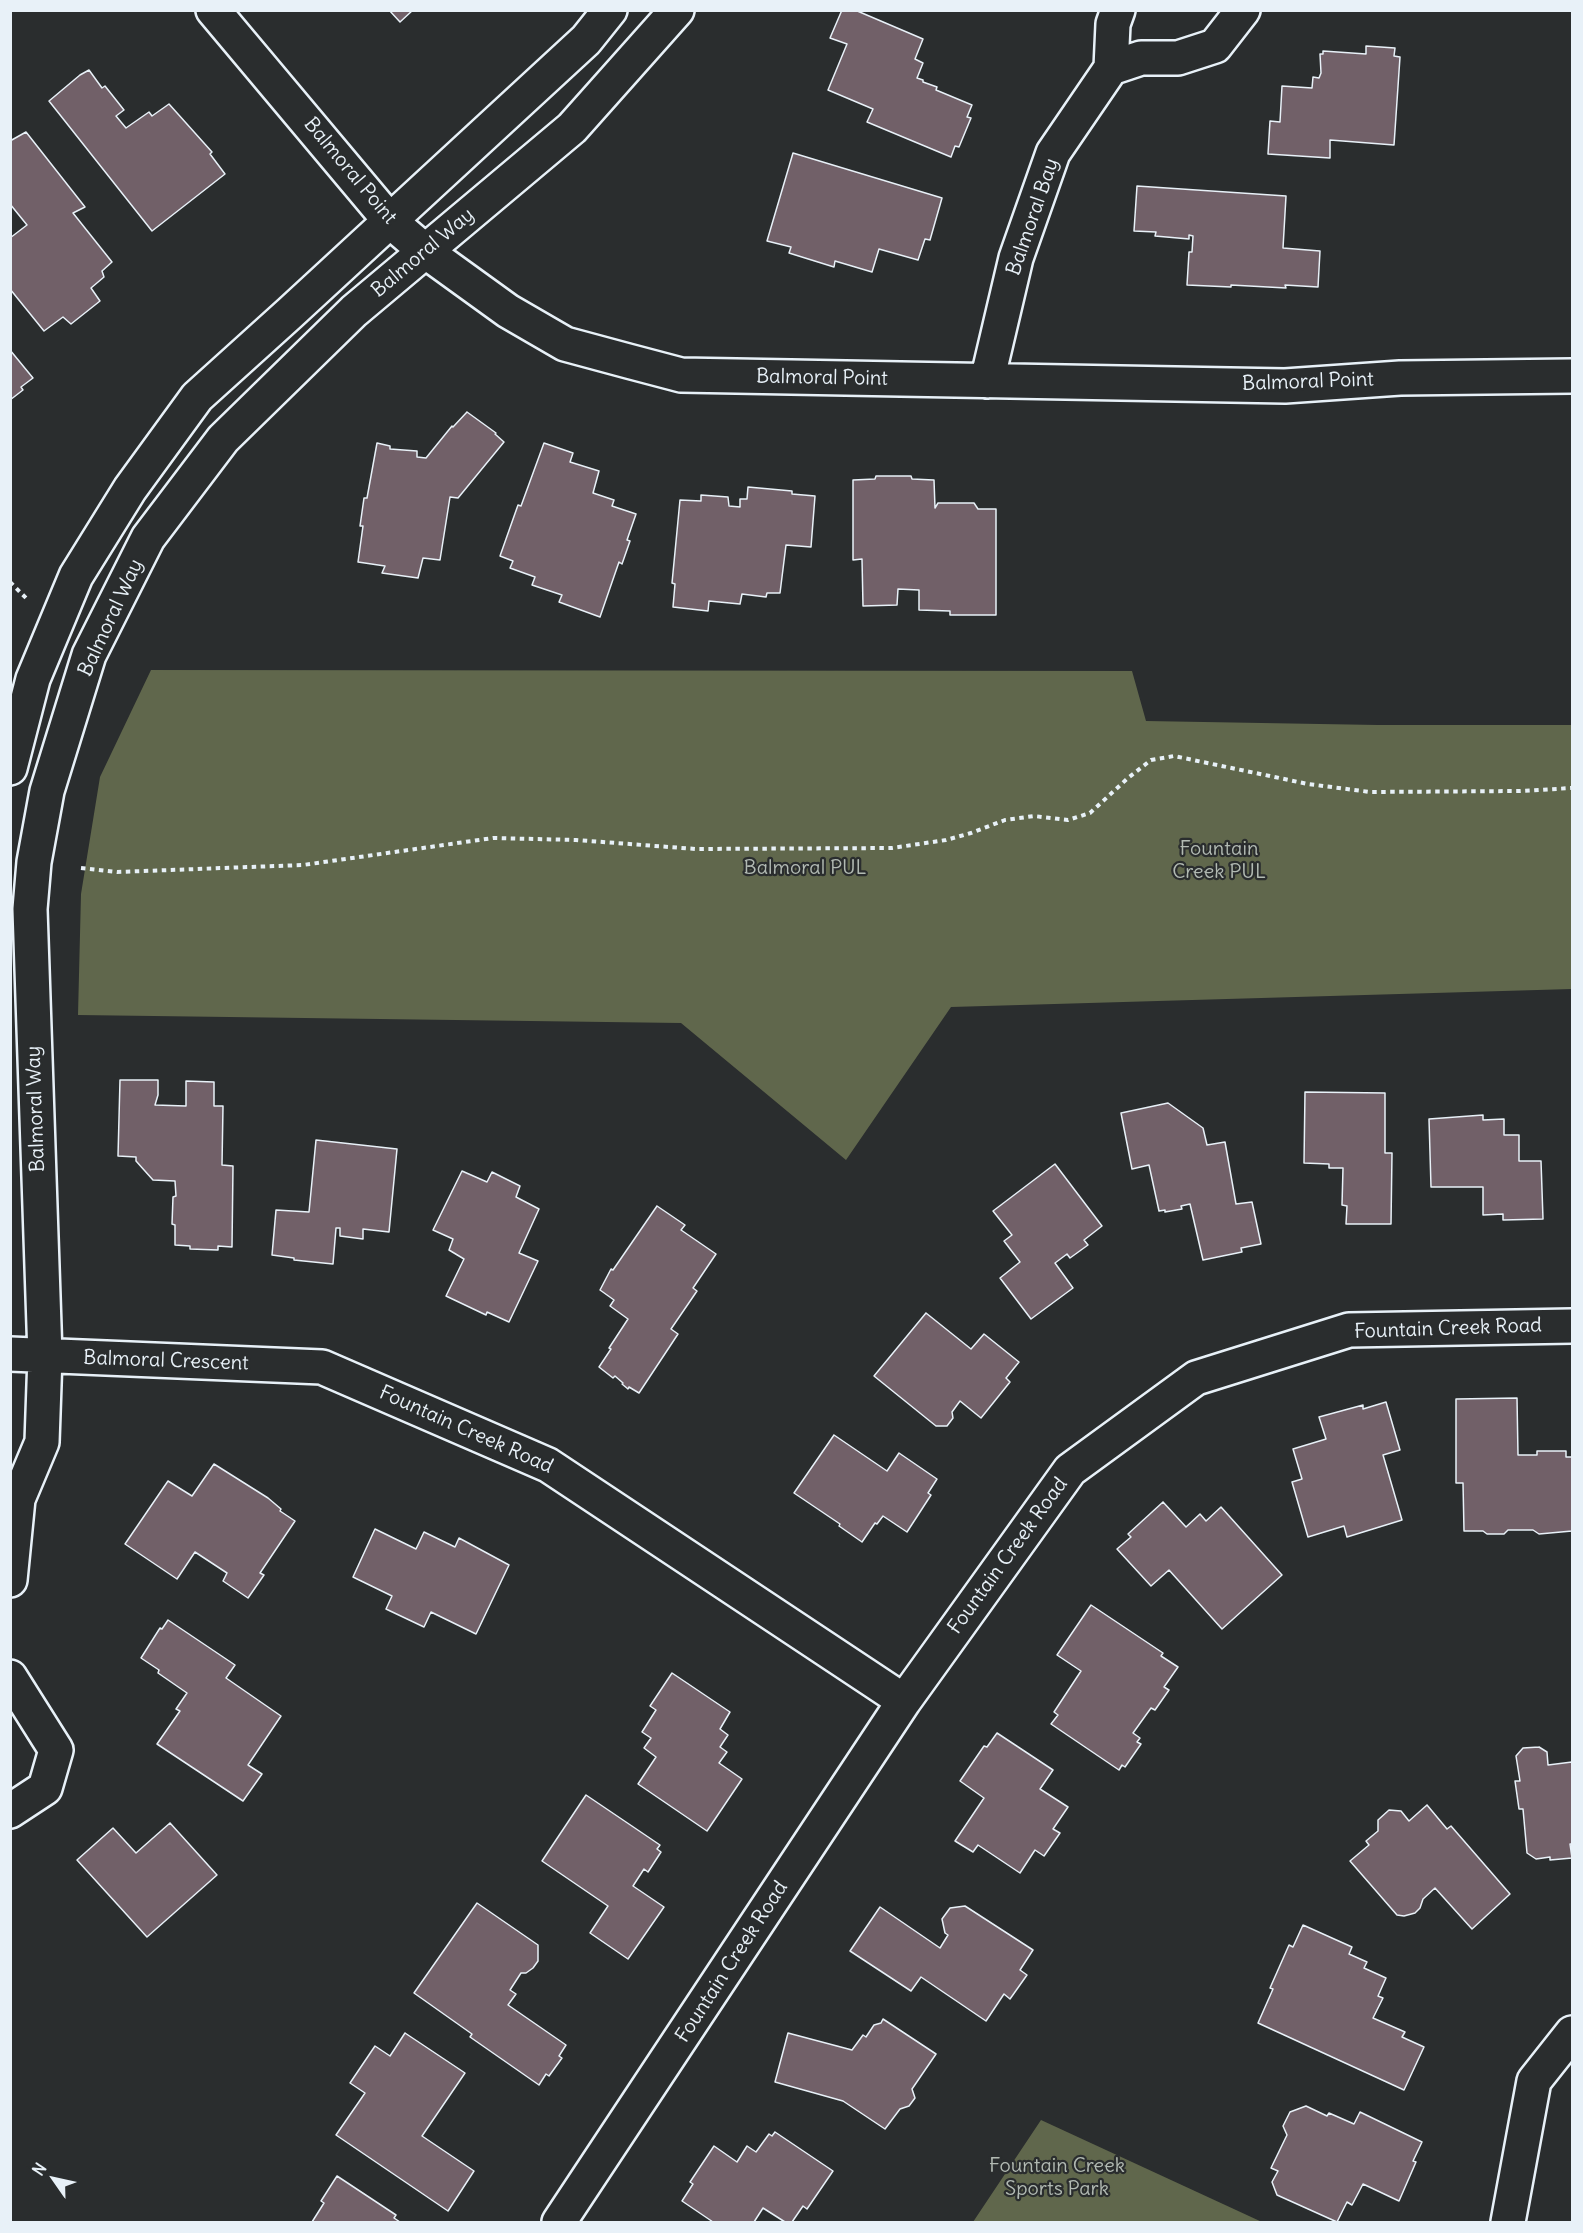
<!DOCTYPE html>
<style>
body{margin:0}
#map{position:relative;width:1583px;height:2233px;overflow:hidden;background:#2a2d2e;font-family:Delius,sans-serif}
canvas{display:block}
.frame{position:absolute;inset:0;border:12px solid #e8f1f8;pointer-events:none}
.north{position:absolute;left:24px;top:2149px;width:60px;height:60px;-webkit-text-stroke:4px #2a2d2e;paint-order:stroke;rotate:304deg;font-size:16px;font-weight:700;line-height:24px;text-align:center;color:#e8f1f8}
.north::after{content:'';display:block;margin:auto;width:21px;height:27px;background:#e8f1f8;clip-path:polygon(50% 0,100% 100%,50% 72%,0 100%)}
</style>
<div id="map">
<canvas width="1583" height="2233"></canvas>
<div class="frame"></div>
<div class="north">N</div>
</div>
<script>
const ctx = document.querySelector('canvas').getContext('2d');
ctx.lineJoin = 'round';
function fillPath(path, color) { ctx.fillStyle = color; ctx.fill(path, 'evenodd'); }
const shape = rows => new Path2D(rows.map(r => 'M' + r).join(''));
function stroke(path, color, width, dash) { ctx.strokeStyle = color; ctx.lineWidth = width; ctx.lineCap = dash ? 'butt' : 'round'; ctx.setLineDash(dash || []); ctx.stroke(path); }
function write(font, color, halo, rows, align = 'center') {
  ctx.font = font + ' Delius,sans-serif'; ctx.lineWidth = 4.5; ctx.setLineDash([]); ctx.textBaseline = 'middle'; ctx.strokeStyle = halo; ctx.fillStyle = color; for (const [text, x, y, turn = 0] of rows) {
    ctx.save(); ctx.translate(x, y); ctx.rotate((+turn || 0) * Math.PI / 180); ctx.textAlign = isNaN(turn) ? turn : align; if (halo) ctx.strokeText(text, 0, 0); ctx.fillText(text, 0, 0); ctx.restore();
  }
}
const green = shape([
 [151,670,1132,671,1146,721,1378,725,1572,725,1572,989,951,1007,846,1160,681,1023,78,1015,81,894,100,777],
 [1041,2120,1262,2222,973,2222]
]);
const building = shape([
 [389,10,413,10,400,22,389,10],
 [842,10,855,10,923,39,915,59,923,63,917,78,923,80,923,82,937,87,936,90,972,105,967,117,971,118,959,147,955,146,951,157,867,122,873,109,828,90,847,44,830,38,842,10],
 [1366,46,1395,48,1394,56,1400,57,1394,145,1330,140,1330,158,1268,154,1270,121,1280,122,1282,86,1312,88,1313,77,1319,78,1321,73,1320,54,1323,54,1323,51,1366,54,1366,46],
 [89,70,102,88,105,86,124,110,116,116,126,128,149,112,152,116,169,104,212,152,210,154,225,174,152,231,49,101,80,75,89,70],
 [26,132,85,207,73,213,112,262,102,271,104,277,91,288,100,301,71,324,63,317,44,331,10,289,10,238,27,225,10,204,10,141,26,132],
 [793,153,942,198,930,240,925,239,918,260,879,249,872,272,835,261,834,267,789,253,791,247,767,241,793,153],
 [1137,186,1286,196,1283,248,1320,251,1318,287,1285,285,1286,288,1231,285,1231,287,1187,285,1189,252,1192,252,1193,236,1189,235,1189,239,1155,236,1156,232,1134,231,1137,186],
 [10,350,33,378,21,387,23,390,10,400,10,350],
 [467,412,496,433,495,434,504,442,458,498,450,497,440,560,423,558,418,578,382,573,385,566,358,562,363,526,360,526,364,498,367,498,377,443,390,446,390,449,417,451,417,457,426,458,452,426,453,427,467,412],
 [544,443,573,453,570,462,599,471,593,493,614,500,612,506,636,514,627,540,630,541,622,564,619,562,600,617,559,602,562,595,532,585,535,577,510,568,513,561,500,556,518,505,521,506,544,443],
 [876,476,911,476,912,479,934,480,935,508,938,503,974,503,978,509,996,509,996,615,950,615,950,611,919,610,919,590,898,589,897,605,863,606,862,559,853,560,853,480,875,479,876,476],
 [748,487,792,491,792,494,815,496,811,547,786,545,780,593,767,593,766,597,742,594,740,604,709,601,708,611,673,607,675,584,672,583,680,500,701,501,701,495,728,497,729,506,740,507,740,499,747,499,748,487],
 [120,1080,158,1080,158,1095,155,1105,186,1106,186,1081,214,1082,214,1106,223,1106,222,1165,233,1166,232,1247,218,1246,218,1250,190,1249,190,1246,175,1245,175,1225,172,1224,173,1197,176,1196,175,1181,153,1180,136,1161,136,1157,118,1156,120,1080],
 [1305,1092,1385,1093,1385,1153,1392,1153,1391,1224,1346,1224,1347,1206,1342,1205,1343,1168,1329,1168,1329,1164,1304,1163,1305,1092],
 [1168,1103,1203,1128,1207,1145,1225,1142,1236,1204,1252,1202,1261,1244,1241,1248,1242,1252,1203,1260,1190,1204,1181,1206,1182,1209,1165,1212,1165,1210,1159,1211,1149,1165,1132,1169,1121,1113,1168,1103],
 [1483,1115,1483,1120,1504,1119,1504,1135,1519,1135,1519,1161,1541,1161,1543,1219,1503,1220,1503,1214,1483,1215,1483,1187,1431,1187,1429,1119,1483,1115],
 [316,1140,397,1149,389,1232,363,1229,363,1239,340,1236,340,1228,336,1228,333,1264,294,1260,294,1258,272,1255,276,1210,309,1212,316,1140],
 [1055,1164,1102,1226,1084,1240,1088,1245,1070,1258,1067,1254,1055,1263,1073,1288,1031,1319,1000,1278,1020,1262,1004,1241,1012,1235,993,1211,1055,1164],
 [462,1171,487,1182,492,1172,520,1186,516,1197,539,1209,519,1253,538,1261,509,1322,487,1312,486,1315,446,1296,464,1259,449,1250,453,1239,433,1230,462,1171],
 [657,1206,685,1225,681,1230,716,1254,693,1288,697,1291,671,1329,678,1334,639,1393,629,1387,628,1389,622,1384,623,1383,615,1376,613,1378,599,1367,611,1349,609,1348,628,1319,610,1306,614,1300,600,1290,611,1269,613,1270,657,1206],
 [926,1313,971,1349,984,1334,1019,1362,1006,1378,1010,1382,981,1418,960,1401,952,1412,953,1418,947,1426,936,1426,874,1376,926,1313],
 [1517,1398,1518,1455,1537,1455,1537,1451,1566,1451,1566,1457,1572,1457,1572,1531,1539,1534,1533,1530,1508,1530,1504,1534,1487,1534,1483,1531,1464,1531,1463,1483,1456,1483,1456,1399,1517,1398],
 [1386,1402,1400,1450,1383,1455,1402,1520,1347,1537,1344,1526,1308,1537,1292,1482,1302,1479,1293,1449,1326,1439,1319,1417,1363,1405,1363,1409,1386,1402],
 [834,1435,887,1471,899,1453,937,1479,928,1493,931,1495,907,1532,883,1516,877,1524,875,1523,862,1542,839,1526,840,1524,794,1493,834,1435],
 [214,1464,268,1498,281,1509,280,1511,295,1521,260,1573,264,1575,248,1598,223,1581,227,1573,195,1552,177,1579,125,1544,168,1481,192,1496,214,1464],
 [1163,1502,1186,1527,1200,1514,1206,1521,1221,1507,1282,1575,1222,1629,1169,1570,1151,1586,1117,1549,1131,1537,1128,1534,1163,1502],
 [375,1529,416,1549,424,1532,455,1547,459,1538,509,1565,476,1634,431,1612,424,1627,386,1609,392,1596,353,1577,375,1529],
 [1091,1605,1163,1653,1161,1656,1178,1667,1164,1687,1169,1690,1155,1710,1151,1708,1133,1733,1140,1738,1137,1742,1141,1744,1125,1767,1122,1765,1119,1770,1051,1724,1058,1715,1054,1712,1081,1671,1057,1655,1091,1605],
 [168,1620,235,1665,226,1678,281,1716,248,1765,262,1774,243,1801,157,1744,180,1711,176,1709,187,1693,158,1673,159,1670,141,1658,160,1628,162,1629,168,1620],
 [672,1673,730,1712,720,1729,728,1735,720,1747,727,1752,719,1763,742,1779,707,1831,638,1784,656,1757,644,1748,651,1738,642,1732,656,1710,650,1706,672,1673],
 [997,1733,1053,1770,1040,1789,1068,1807,1053,1829,1060,1833,1044,1856,1035,1850,1020,1873,978,1845,973,1852,955,1841,984,1798,960,1781,984,1746,987,1747,997,1733],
 [1539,1747,1547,1752,1548,1765,1572,1762,1572,1844,1570,1844,1572,1858,1550,1860,1550,1857,1536,1859,1527,1853,1523,1809,1519,1809,1515,1781,1520,1781,1516,1756,1523,1748,1539,1747],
 [586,1795,660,1845,657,1849,661,1852,648,1872,644,1869,633,1886,664,1907,628,1959,590,1933,608,1906,542,1861,586,1795],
 [1427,1805,1447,1829,1451,1826,1510,1894,1472,1929,1435,1888,1423,1899,1420,1908,1415,1913,1404,1916,1397,1915,1350,1861,1369,1845,1366,1841,1378,1831,1378,1820,1389,1810,1401,1811,1409,1821,1427,1805],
 [170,1823,217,1875,147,1937,77,1860,113,1828,136,1853,170,1823],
 [477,1903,538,1945,538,1961,533,1968,526,1973,521,1973,510,1990,516,1994,508,2005,566,2045,559,2056,562,2058,549,2076,546,2074,539,2085,470,2037,472,2034,414,1993,477,1903],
 [965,1906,1033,1950,1020,1970,1027,1975,1010,1999,1004,1994,986,2021,921,1977,911,1991,850,1951,880,1907,940,1948,948,1935,945,1933,942,1919,950,1908,965,1906],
 [1303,1925,1352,1947,1349,1954,1367,1962,1364,1968,1386,1978,1378,1996,1383,1998,1373,2018,1405,2032,1402,2037,1424,2047,1404,2090,1258,2023,1273,1989,1270,1988,1289,1945,1293,1947,1303,1925],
 [883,2019,936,2054,912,2089,915,2098,909,2106,900,2109,885,2129,843,2101,775,2082,788,2033,852,2050,863,2035,866,2037,874,2025,881,2023,883,2019],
 [405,2033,465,2073,422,2136,474,2171,448,2211,336,2135,365,2093,350,2083,375,2046,390,2056,405,2033],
 [1306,2106,1327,2116,1329,2113,1354,2124,1360,2112,1422,2142,1413,2161,1416,2162,1399,2201,1363,2184,1352,2205,1347,2202,1337,2222,1277,2195,1272,2182,1278,2171,1271,2168,1287,2135,1283,2126,1290,2112,1306,2106],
 [775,2132,833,2171,807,2209,803,2206,792,2222,785,2222,763,2208,754,2222,713,2222,682,2201,693,2184,690,2182,714,2146,737,2162,747,2146,756,2152,769,2134,772,2136,775,2132],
 [337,2176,396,2215,394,2218,400,2222,312,2222,324,2203,321,2201,337,2176]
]);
const path = shape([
 [10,582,26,598],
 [81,868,117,872,303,865,493,838,576,840,696,849,892,848,946,840,971,833,1005,820,1034,816,1068,820,1090,813,1128,778,1151,760,1174,756,1308,784,1370,792,1520,791,1572,788]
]);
const street = shape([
 [213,10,390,221,425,251,508,311,565,344,628,361,681,375,1285,386,1400,378,1572,376],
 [1111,68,1141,58,1178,58,1215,46,1243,10],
 [987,381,1016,258,1053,153,1111,68,1113,24,1118,10],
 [10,768,33,679,76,576,130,489,197,397,290,313,586,40,610,10],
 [10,1354,322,1367,548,1465,904,1701],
 [10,1580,18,1499,42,1442,45,1356,30,909,34,862,47,791,89,655,148,538,223,439,354,311,572,128,677,10],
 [10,1677,56,1750,45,1788,10,1811],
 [559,2222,904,1701,1070,1470,1196,1378,1349,1330,1572,1326],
 [1508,2222,1534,2081,1572,2033]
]);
const streetNames = [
 ["Balmoral Point",350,171,50],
 ["Balmoral Bay",1033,217,-71],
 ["Balmoral Way",423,253,-40],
 ["Balmoral Point",822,378,1],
 ["Balmoral Point",1308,382,-2],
 ["Balmoral Way",111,618,-65],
 ["Balmoral Way",36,1109,-92],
 ["Fountain Creek Road",1448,1329,-2],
 ["Balmoral Crescent",166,1361,2],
 ["Fountain Creek Road",466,1430,24],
 ["Fountain Creek Road",1008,1556,-54],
 ["Fountain Creek Road",732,1962,-57]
];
const parkNames = [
 ["Fountain",1219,849],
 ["Creek PUL",1219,872],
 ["Balmoral PUL",805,868],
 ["Fountain Creek",1057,2166],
 ["Sports Park",1057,2189]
];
fillPath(green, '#60674c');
fillPath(building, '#716068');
stroke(building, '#e8f1f8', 1.5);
stroke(street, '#e8f1f8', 38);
stroke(path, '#e8f1f8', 4, [4.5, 4.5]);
stroke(street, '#2a2d2e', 33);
write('20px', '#e8f1f8', '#2a2d2e', streetNames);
write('20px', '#b2bab3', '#2a2d2e', parkNames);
</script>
